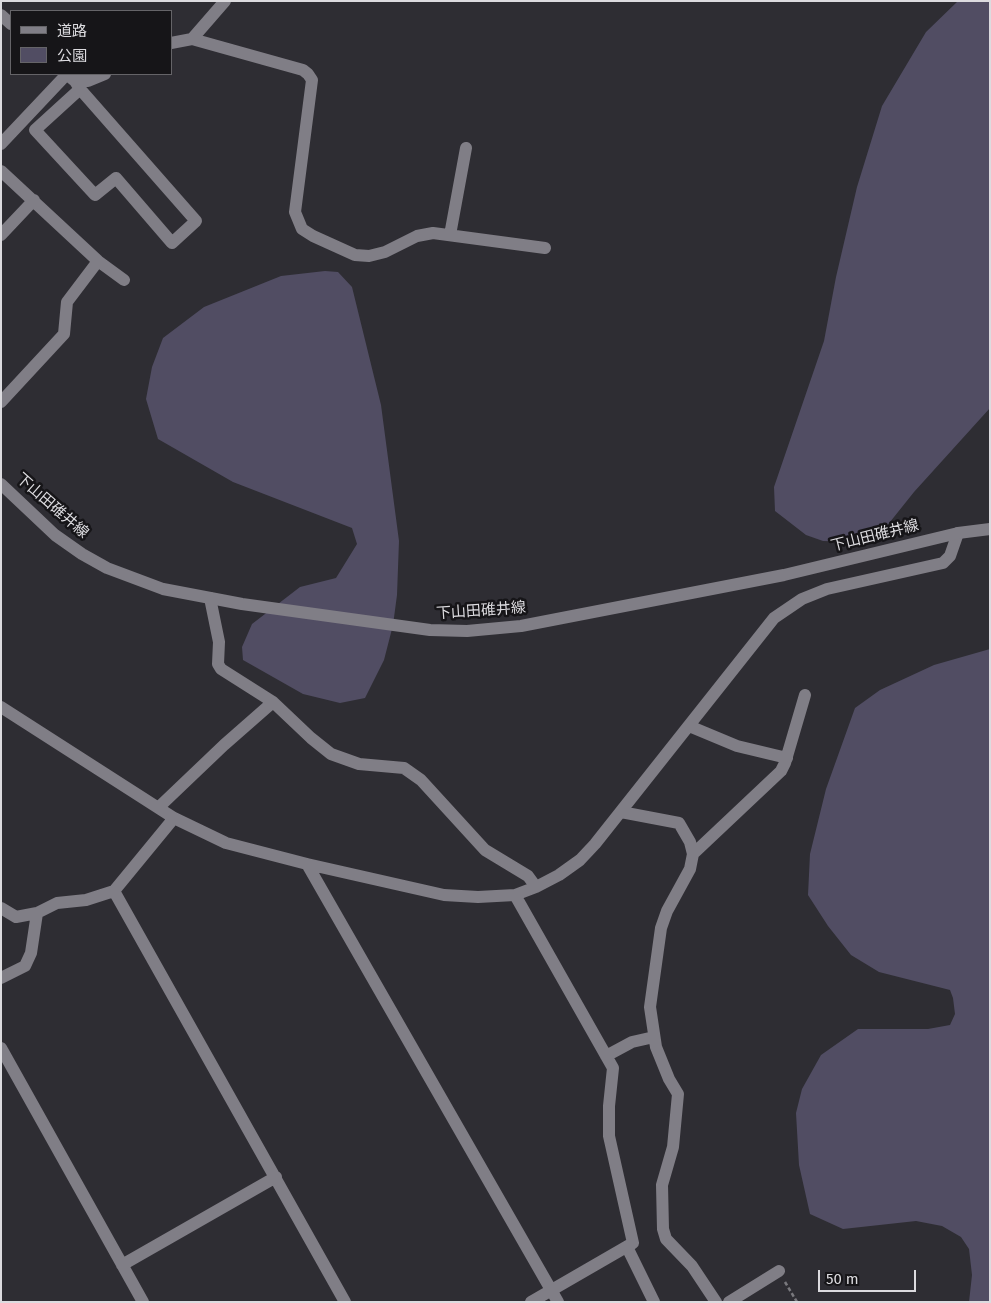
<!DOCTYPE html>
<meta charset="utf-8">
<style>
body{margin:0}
#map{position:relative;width:991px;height:1303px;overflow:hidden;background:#2e2d33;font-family:"Fira Sans","Noto Sans JP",sans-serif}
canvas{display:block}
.frame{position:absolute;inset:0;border:2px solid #dcdbdf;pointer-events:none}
.legend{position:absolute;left:10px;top:10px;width:162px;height:65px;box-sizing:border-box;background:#161518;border:1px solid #656468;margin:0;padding:6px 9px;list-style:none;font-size:15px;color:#dcdbdf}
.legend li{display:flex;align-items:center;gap:10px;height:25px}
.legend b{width:25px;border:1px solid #656468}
.scale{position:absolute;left:818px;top:1270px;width:98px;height:22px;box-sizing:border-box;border:2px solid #dcdbdf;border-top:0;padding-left:6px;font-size:15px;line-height:18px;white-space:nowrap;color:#dcdbdf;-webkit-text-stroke:4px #161518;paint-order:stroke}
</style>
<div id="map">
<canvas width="991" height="1303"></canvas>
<div class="frame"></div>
<ul class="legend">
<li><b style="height:6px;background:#807e86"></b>道路</li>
<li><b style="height:14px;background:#514d63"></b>公園</li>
</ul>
<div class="scale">50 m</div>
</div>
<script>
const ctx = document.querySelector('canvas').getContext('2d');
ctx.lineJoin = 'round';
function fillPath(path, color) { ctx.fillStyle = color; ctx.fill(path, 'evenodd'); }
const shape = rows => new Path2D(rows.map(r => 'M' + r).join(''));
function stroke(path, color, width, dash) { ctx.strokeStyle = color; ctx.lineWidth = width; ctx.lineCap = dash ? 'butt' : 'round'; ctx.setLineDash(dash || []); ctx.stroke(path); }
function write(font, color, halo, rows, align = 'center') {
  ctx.font = font + ' "Fira Sans","Noto Sans JP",sans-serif'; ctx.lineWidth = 5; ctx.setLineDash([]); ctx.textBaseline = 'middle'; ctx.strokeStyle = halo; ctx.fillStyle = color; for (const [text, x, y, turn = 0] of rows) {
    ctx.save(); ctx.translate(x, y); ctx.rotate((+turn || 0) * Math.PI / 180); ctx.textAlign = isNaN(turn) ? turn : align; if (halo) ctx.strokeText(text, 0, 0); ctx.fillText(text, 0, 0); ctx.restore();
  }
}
const green = shape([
 [958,1,990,1,990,408,914,492,886,527,858,542,823,541,806,535,775,511,774,487,824,341,836,277,857,187,882,106,926,32],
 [325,271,338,272,352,287,381,405,399,541,397,595,393,625,384,660,365,698,340,703,303,694,243,660,242,647,252,624,300,587,336,578,357,544,352,528,233,482,158,439,146,399,152,367,163,338,204,307,281,276],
 [990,649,990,1302,969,1302,972,1275,969,1249,961,1237,942,1226,916,1221,843,1229,810,1214,799,1165,796,1113,802,1089,821,1055,858,1029,928,1029,950,1025,955,1014,953,998,950,990,879,972,851,955,828,926,808,895,810,854,826,789,855,708,880,690,934,665]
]);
const path = shape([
 [785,1282,797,1302]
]);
const minor = shape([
 [1,15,11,24],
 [192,39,225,1],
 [171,43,192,39,303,70,308,74,312,80,295,212,302,229,313,236,355,255,369,256,385,252,417,236,433,233,545,248],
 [70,77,75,81,88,81,105,74],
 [75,81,80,89,196,221,172,243,116,178,95,195,35,130,80,89],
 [1,144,67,74],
 [1,171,98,261,124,280],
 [1,235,34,200],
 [450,235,466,148],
 [1,402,64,334,67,302,98,261],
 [210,598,219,642,218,664,221,669,273,702,311,738,331,754,359,764,404,768,421,780,485,850,528,876,536,887],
 [1,707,174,818,226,843,307,864,444,895,478,897,515,895,536,887,559,875,580,860,595,844,774,618,802,599,827,589,943,563,950,556,958,533],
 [689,726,737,746,787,758],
 [159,807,224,745,273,702],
 [621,812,679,823,690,842,693,854,690,869,667,911,661,928,650,1007,656,1047,669,1079,678,1094,673,1147,662,1185,663,1229,666,1239,692,1266,716,1302],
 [693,854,781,771,785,763,805,695],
 [307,864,558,1302],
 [114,891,345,1302],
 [515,895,613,1068,609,1106,609,1136,633,1243,531,1302],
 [1,908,16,917,37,913,57,903,86,900,114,891,174,818],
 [1,978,25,966,31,953,37,913],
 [1,1048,143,1302],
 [606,1056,632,1042,654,1037],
 [627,1247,654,1302],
 [122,1265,276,1177],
 [729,1302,779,1271]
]);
const secondary = shape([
 [1,484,55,535,82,554,107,568,163,589,242,604,430,630,467,631,521,626,784,575,958,533,990,529]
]);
const streetNames = [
 ["下山田碓井線",52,506,41],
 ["下山田碓井線",875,536,-14],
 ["下山田碓井線",481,611,-4]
];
fillPath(green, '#514d63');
stroke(path, '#7a797e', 2.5, [4, 2.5]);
stroke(minor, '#807e86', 12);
stroke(secondary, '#807e86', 12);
write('15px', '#dcdbdf', '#161518', streetNames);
</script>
